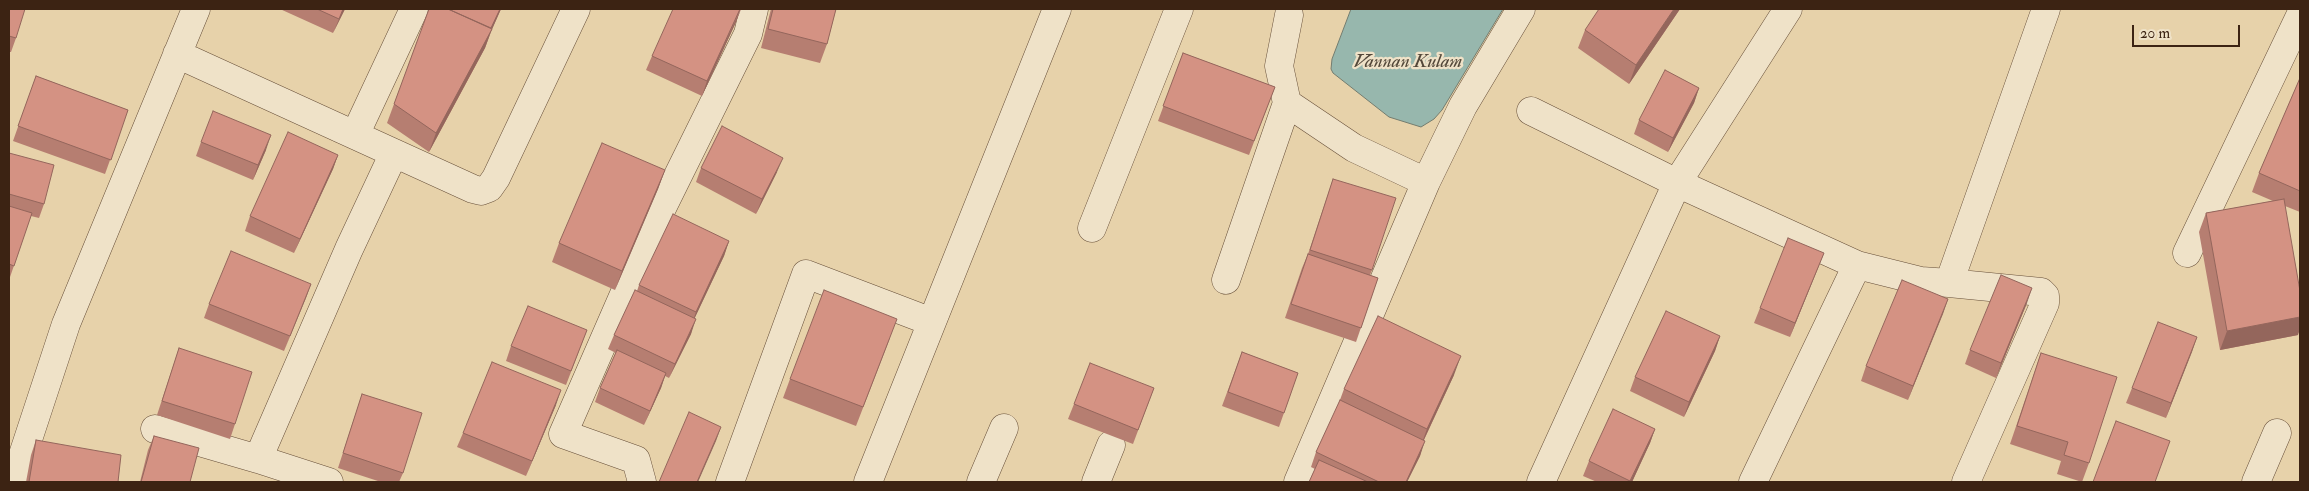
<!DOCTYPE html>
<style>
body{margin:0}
#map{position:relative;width:2309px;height:491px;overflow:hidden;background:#e7d2aa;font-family:"IM FELL Double Pica",serif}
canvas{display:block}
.frame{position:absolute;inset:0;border:10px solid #3c2313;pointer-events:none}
.scale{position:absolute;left:2132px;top:25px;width:108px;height:22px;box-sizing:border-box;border:2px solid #3c2313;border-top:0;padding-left:6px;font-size:15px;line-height:18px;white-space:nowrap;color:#3c2313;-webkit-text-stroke:4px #efe2c8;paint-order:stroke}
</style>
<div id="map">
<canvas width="2309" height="491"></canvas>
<div class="frame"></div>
<div class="scale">20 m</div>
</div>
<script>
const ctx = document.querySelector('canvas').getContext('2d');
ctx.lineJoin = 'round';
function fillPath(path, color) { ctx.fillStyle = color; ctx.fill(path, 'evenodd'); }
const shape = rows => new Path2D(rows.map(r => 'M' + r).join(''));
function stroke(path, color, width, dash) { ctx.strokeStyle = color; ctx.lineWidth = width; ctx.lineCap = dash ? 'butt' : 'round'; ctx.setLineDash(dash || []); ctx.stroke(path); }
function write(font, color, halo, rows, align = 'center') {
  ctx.font = font + ' "IM FELL Double Pica",serif'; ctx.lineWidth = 4.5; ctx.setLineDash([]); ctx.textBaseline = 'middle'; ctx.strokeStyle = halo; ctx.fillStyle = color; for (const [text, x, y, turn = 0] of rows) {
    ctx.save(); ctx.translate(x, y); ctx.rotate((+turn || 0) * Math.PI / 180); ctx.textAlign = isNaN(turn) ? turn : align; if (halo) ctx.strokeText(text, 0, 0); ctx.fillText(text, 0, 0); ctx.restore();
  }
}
const water = shape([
 [1351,9,1503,9,1442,110,1434,119,1421,127,1389,117,1333,73,1331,69,1332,59,1351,9]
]);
const minor = shape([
 [1289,15,1279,66,1287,103,1354,148,1426,182],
 [1531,111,1677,183,1788,9],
 [355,135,414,9],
 [394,153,473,189,481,191,489,188,496,178,576,9],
 [1092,228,1179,9],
 [2187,253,2300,16],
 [1226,280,1287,103],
 [155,429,258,459,349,249,394,153,177,54],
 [258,459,329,482],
 [14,482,66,324,196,9],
 [642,482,636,460,563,434,659,214,748,34,754,9],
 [730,482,806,274,932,322],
 [868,482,1057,9],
 [981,482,1004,428],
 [1096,482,1111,445],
 [1298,482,1426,182,1463,106,1521,9],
 [1541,482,1677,183,1857,265,1921,281,1949,283],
 [1753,482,1857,265],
 [1966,482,2045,303,2045,296,2041,292,1949,283,2046,9],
 [2256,482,2277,433]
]);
const wall = shape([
 [9,9,16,38,11,52,9,52],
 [280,9,345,9,333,33],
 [429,9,501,9,492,29,485,48,429,152,387,123],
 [741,9,736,22,702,96,646,70,652,56],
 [771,9,836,9,827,44,820,63,761,48],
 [1680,9,1629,84,1578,48,1585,30],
 [1183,53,1275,87,1249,155,1158,121],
 [36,76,128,110,105,174,13,141],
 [2300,78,2300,212,2285,206,2298,335,2220,350,2199,232,2206,213,2273,201,2252,192,2259,173],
 [1699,88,1694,103,1668,152,1634,134,1639,120],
 [201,142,266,150,253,180,196,156],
 [9,153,44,204,39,218,31,216,9,280],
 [338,155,333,169,294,253,245,231,250,216],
 [701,168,777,172,756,214,696,182],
 [665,170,658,189,615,290,552,262,559,243],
 [1333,179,1372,270,1370,275,1378,278,1356,342,1285,318,1302,268,1308,254],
 [729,241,724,256,694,319,691,334,669,378,665,376,661,388,644,425,595,402,600,388,616,353,608,349,614,335,637,291,639,285],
 [1824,253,1790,337,1754,323,1760,308],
 [311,284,284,351,204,318,209,304],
 [1948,299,1908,400,1861,381,1866,366],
 [2027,303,1996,378,1965,364,1970,350],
 [587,330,566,385,506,361,511,346],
 [1720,336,1715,351,1684,417,1630,391,1635,377],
 [2197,337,2166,418,2126,403,2132,388],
 [890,338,856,426,783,398,790,379],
 [179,348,235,424,230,439,157,415],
 [1242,352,1298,373,1279,427,1222,406],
 [2041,353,2089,463,2082,482,2057,474,2061,461,2010,444],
 [1454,375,1424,440,1420,456,1407,482,1309,482,1315,469,1311,467,1316,452,1337,408,1344,389],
 [1154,388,1133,444,1068,419,1074,404],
 [362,394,403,473,399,482,381,482,338,468],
 [556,405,526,476,457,447,463,433],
 [1655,429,1650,443,1632,482,1597,482,1583,476,1589,461],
 [154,436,190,482,140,482,148,450],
 [36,440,118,482,26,482,31,455]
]);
const shadedWall = shape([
 [343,9,345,9,333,33,339,19],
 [500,9,501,9,490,34,492,29,485,48,429,152,436,133,490,29],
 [741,9,736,22,702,96,707,81],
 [1674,9,1680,9,1629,84,1636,65],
 [1699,88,1694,103,1668,152,1673,138],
 [271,135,266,150,253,180,258,165],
 [338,155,333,169,294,253,300,239],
 [783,158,777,172,756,214,762,199],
 [665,170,658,189,615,290,622,271],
 [729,241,724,256,691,326,696,312],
 [1824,253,1818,268,1790,337,1795,323],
 [311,284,306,298,284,351,290,336],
 [2032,288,2027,303,1996,378,2001,363],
 [1948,299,1943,314,1908,400,1913,386],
 [2300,317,2300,329,2298,335,2220,350,2227,331],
 [696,319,691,334,669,378,675,364],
 [1720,336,1715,351,1684,417,1689,402],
 [2197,337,2192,352,2166,418,2171,403],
 [1461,356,1454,375,1420,448,1427,429],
 [666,373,661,388,644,425,650,411],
 [561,390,556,405,526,476,532,461],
 [721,427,716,441,698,482,697,482],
 [1655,429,1650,443,1632,482,1630,482],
 [1425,441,1420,456,1407,482,1406,482]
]);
const building = shape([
 [9,9,25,9,16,38,9,36,9,9],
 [317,9,343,9,339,19,317,9],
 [429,9,448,9,492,29,436,133,394,104,429,9],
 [448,9,500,9,491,28,448,9],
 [673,9,740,9,707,81,652,56,673,9],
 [773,9,836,9,827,44,768,29,773,9],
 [1599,9,1674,9,1636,65,1585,30,1599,9],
 [1183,53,1275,87,1254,141,1163,106,1183,53],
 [1665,70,1699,88,1673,138,1639,120,1665,70],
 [36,76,128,110,111,160,18,126,36,76],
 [2300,78,2300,191,2259,173,2300,78],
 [213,111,271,135,258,165,201,142,213,111],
 [722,126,783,158,762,199,701,168,722,126],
 [288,132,338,155,300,239,250,216,288,132],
 [602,143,665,170,622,271,559,243,602,143],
 [9,153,54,165,44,204,9,194,9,153],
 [1333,179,1396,198,1372,270,1310,250,1333,179],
 [2284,199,2300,291,2300,317,2227,331,2206,213,2284,199],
 [9,206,32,213,14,266,9,264,9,206],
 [673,214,729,241,696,312,639,285,673,214],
 [1788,238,1824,253,1795,323,1760,308,1788,238],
 [231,251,311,284,290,336,209,304,231,251],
 [1308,254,1378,278,1361,328,1291,304,1308,254],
 [2001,275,2032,288,2001,363,1970,350,2001,275],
 [1902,280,1948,299,1913,386,1866,366,1902,280],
 [635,290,696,319,675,364,614,335,635,290],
 [824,290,897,319,863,407,790,379,824,290],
 [528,306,587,330,571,371,511,346,528,306],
 [1666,311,1720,336,1689,402,1635,377,1666,311],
 [1378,316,1461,356,1427,429,1344,389,1378,316],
 [2158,322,2197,337,2171,403,2132,388,2158,322],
 [179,348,252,372,235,424,162,401,179,348],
 [617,350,666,373,650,411,600,388,617,350],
 [1242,352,1298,373,1284,413,1228,392,1242,352],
 [2041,353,2117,377,2089,463,2064,455,2068,442,2017,426,2041,353],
 [492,362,561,390,532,461,463,433,492,362],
 [1090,363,1154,388,1138,430,1074,404,1090,363],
 [362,394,422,413,403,473,343,453,362,394],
 [1340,400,1425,441,1406,482,1379,482,1316,452,1340,400],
 [1613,409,1655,429,1630,481,1589,461,1613,409],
 [689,412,721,427,697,482,659,482,689,412],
 [2116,421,2170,441,2155,482,2093,482,2116,421],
 [154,436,199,448,190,482,141,482,154,436],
 [36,440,121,455,118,482,29,482,36,440],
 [1319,460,1368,482,1309,482,1319,460]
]);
const waterNames = [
 ["Vannan Kulam",1408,63]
];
fillPath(water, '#97b7ad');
stroke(water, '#737c6f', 1);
stroke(minor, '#674f39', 29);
stroke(minor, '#efe2c8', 28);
fillPath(wall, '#b67e71');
fillPath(shadedWall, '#94665c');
fillPath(building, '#d49283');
stroke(building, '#94665c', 1);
write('italic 19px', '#53483a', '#efe2c8', waterNames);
</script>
